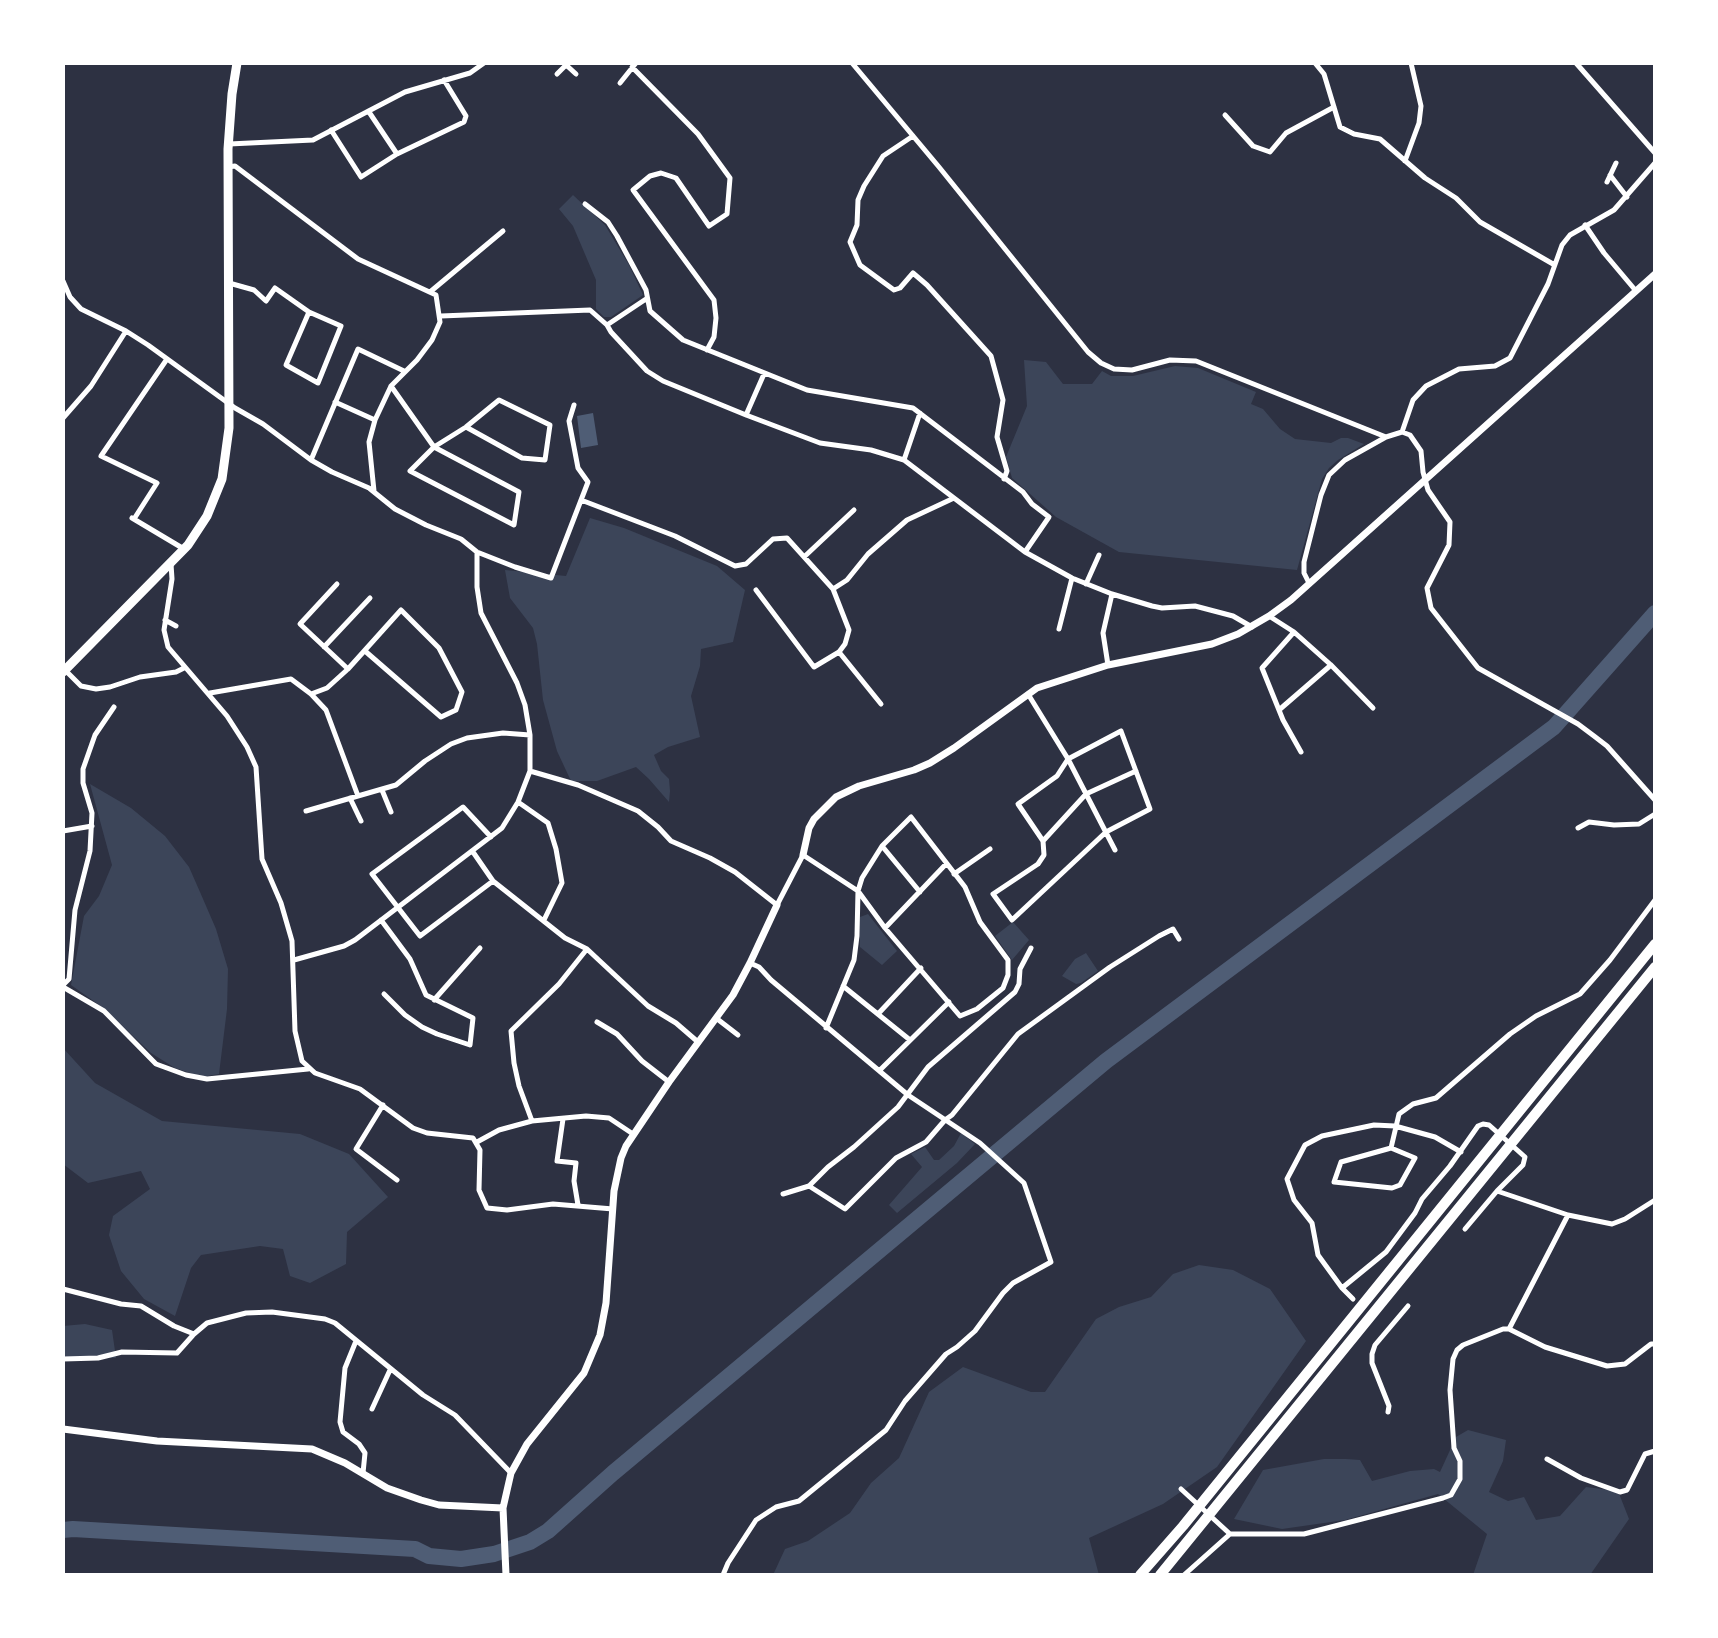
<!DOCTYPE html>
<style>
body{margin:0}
#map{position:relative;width:1718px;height:1638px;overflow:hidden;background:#2d3142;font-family:"Varela Round",sans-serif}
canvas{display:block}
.frame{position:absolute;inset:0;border:65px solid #fff;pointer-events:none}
</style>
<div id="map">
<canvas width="1718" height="1638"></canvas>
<div class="frame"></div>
</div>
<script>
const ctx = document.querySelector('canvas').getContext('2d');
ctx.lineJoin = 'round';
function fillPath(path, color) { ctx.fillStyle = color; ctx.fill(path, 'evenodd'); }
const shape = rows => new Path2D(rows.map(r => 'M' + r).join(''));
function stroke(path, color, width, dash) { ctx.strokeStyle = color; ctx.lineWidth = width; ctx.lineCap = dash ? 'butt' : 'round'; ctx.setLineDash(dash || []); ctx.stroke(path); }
const green = shape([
 [573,195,605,225,629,265,643,295,611,317,604,317,596,309,596,280,573,226,559,209],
 [1024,360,1046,362,1063,384,1092,384,1102,371,1111,376,1133,376,1175,366,1198,368,1256,392,1251,404,1263,409,1280,429,1295,439,1331,443,1341,438,1348,438,1364,444,1338,460,1329,468,1322,479,1297,570,1119,552,1056,517,1012,478,1006,457,1027,406],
 [590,518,624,528,717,566,745,590,733,642,701,649,700,666,691,696,700,737,668,747,654,755,661,771,669,779,670,791,669,802,649,779,636,767,597,781,571,781,557,751,543,700,537,644,533,628,510,598,505,570,566,576],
 [90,784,131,808,165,836,189,867,200,892,216,929,228,969,227,1009,219,1074,202,1077,175,1068,151,1053,102,1007,71,985,84,916,99,896,112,865],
 [868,914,897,951,882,965,860,947,860,917],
 [1013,922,1029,940,1012,960,995,936],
 [1086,953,1098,971,1081,983,1076,984,1062,976,1075,959],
 [63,1048,95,1083,162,1121,300,1134,349,1154,388,1197,347,1232,346,1264,310,1283,290,1276,283,1249,260,1246,201,1255,191,1268,175,1316,144,1299,121,1271,109,1235,113,1216,150,1189,141,1171,88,1183,63,1164],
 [961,1133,975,1144,957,1163,897,1213,889,1205,922,1167,911,1154,925,1147,934,1160,939,1160,954,1146],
 [1199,1265,1233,1270,1270,1289,1306,1341,1217,1467,1163,1504,1089,1538,1099,1575,773,1575,785,1549,808,1541,850,1513,871,1483,899,1458,929,1392,963,1367,1031,1392,1045,1392,1096,1319,1119,1307,1151,1297,1173,1274],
 [85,1324,112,1330,116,1358,63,1357,63,1326],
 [1468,1430,1506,1440,1503,1461,1489,1492,1508,1501,1524,1497,1536,1520,1560,1516,1586,1487,1618,1491,1629,1519,1590,1575,1473,1575,1487,1534,1438,1494,1345,1520,1282,1529,1234,1519,1263,1470,1324,1459,1346,1459,1360,1460,1372,1481,1410,1471,1434,1469,1440,1472,1456,1437]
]);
const water = shape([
 [593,413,598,445,581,448,577,416]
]);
const river = shape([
 [63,1530,73,1529,415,1549,429,1556,461,1559,494,1554,530,1542,548,1531,613,1473,1106,1061,1554,727,1655,613]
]);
const minor = shape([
 [564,63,576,74],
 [852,63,939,167,1088,352,1101,363,1114,369,1132,370,1170,360,1196,361,1386,437],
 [1315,63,1324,74,1340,127,1354,134,1380,139,1425,178,1456,198,1480,222,1553,264],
 [1576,63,1655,153],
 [632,67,698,134,730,178,727,214,709,226,676,178,661,173,650,176,633,190,714,300,716,318,714,337,707,350],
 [557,74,567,64],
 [620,83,636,63],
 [369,112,397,154],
 [1225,115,1253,146,1270,152,1286,133,1334,107],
 [331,130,361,177,397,154,464,122,466,116,444,80],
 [913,136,883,156,864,186,858,200,857,225,850,242,860,265,894,290,900,288,913,273,927,285,991,356,1003,400,997,437,1007,471,1004,479],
 [229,144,313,140,405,92,470,73,484,63],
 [1405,161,1419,123,1421,106,1411,63],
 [228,167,235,166,358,259,436,295,440,322,432,340,417,360,391,386,375,420,369,442,374,491],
 [1610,175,1627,197],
 [1607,182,1616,163],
 [585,204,608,222,617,236,646,290,650,311,683,340,807,390,913,408,1023,492,1032,504,1049,517,1025,552],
 [1585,225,1604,253,1636,291],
 [63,281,70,297,81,309,126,331,148,345,235,408,263,424,311,460,332,472,369,488,395,509,426,525,461,539,477,552,515,567,551,578,588,482,578,468,569,421,574,405],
 [229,283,254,290,266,301,275,288,309,312,341,326,318,383,286,365,309,312],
 [430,292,503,231],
 [441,316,590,310,607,325,611,332,647,371,663,381,746,415,820,443,871,450,904,460,1025,552,1072,578,1112,594,1152,606,1162,608,1195,606,1233,616,1252,627],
 [607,325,646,299],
 [391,386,434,447,519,492,514,525,410,471,434,447,466,427,499,400,550,425,545,460,522,458,466,427],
 [335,402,375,420],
 [746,415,764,374],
 [63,418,91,386,126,331],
 [1402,432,1413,400,1426,386,1459,369,1495,366,1510,358,1548,284,1562,245,1570,235,1614,210,1655,163],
 [311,460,358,349,404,371],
 [904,460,920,413],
 [581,500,675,536,735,566,746,564,773,539,787,538,833,589,849,630,845,644,839,652,814,667,756,590],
 [132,518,184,549],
 [134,519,157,483,101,456,167,359],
 [804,557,854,510],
 [171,564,172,579,164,630,168,647,227,716,247,747,256,767,262,859,281,903,292,941,295,1031,302,1061,315,1073,360,1089,413,1128,427,1133,473,1138,480,1150,479,1190,487,1208,507,1210,553,1204,613,1209],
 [1309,583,1304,573,1304,562,1321,495,1329,475,1345,460,1386,437,1402,432,1410,435,1421,451,1423,472,1428,490,1450,522,1449,545,1427,588,1431,608,1478,668,1578,724,1594,736,1607,746,1655,800],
 [337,584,300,624,348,669],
 [1086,584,1099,555],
 [833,589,847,580,868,554,907,520,954,498],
 [1269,616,1294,632,1331,665,1373,708],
 [165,620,176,626],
 [1059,629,1072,578],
 [1294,632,1262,668,1283,720,1301,752],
 [324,647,370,598],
 [839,652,881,704],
 [1108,665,1103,633,1112,594],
 [65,670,81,686,96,689,110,687,140,677,176,672,184,668],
 [210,693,291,679,311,694,326,710,358,796],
 [311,694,327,688,348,669,401,610,439,648,462,692,456,710,441,717,365,651],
 [1028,694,1068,759,1115,850],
 [1279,710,1331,665],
 [1121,731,1150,809,1106,832,1012,920,993,894,1038,864,1044,855,1043,841,1018,804,1057,776,1068,759,1121,731],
 [530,771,578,785,638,811,658,827,671,841,710,858,735,872,777,905,803,855,858,891,885,928,960,1016,977,1009,1003,988,1008,975,1008,960,980,922,965,887,911,817,882,846,862,878,858,891,857,936,854,960,826,1028],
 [382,790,391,812],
 [350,798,361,821],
 [518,802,548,823,556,849,562,883,544,920],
 [306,811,396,785,425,761,451,744,467,738,503,733,530,735],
 [1578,828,1589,822,1614,825,1639,824,1655,814],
 [63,831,92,826],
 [491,837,463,807,372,874,420,936,493,881],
 [1043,841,1086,794,1136,771],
 [882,846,920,892],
 [473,852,493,881,565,938,587,949,648,1006,676,1023,698,1042],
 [954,874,990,849],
 [381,920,410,959,426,995,473,1018,470,1045,437,1034,422,1027,405,1015,384,994],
 [885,928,946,864],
 [294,960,344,946,355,940,502,828,518,802,530,771,530,735,525,705,517,683,481,613,477,587,477,552],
 [63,985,69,979,75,910,90,851,92,813,83,783,83,769,95,735,114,707],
 [843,986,910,1040],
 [63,987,104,1011,156,1064,186,1075,207,1079,308,1069],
 [434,1000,480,948],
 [878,1014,921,968],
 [716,1018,738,1035],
 [597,1022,617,1034,642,1061,669,1082],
 [880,1070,949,1002],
 [383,1105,356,1149,397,1180],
 [563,1119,557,1161,576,1163,574,1181,578,1205],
 [532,1121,519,1086,514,1063,511,1031,559,984,587,949],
 [477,1142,499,1130,532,1121,586,1116,609,1118,633,1134],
 [1391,1148,1399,1114,1413,1104,1436,1098,1510,1034,1536,1016,1580,994,1610,960,1655,900],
 [1391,1148,1415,1158,1400,1185,1392,1188,1334,1182,1341,1162,1391,1148],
 [809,1186,845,1209,896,1158,926,1142,945,1120,952,1115,1018,1034,1110,967,1159,936,1173,929,1179,939],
 [783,1194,809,1186,828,1167,854,1147,898,1107,928,1067,1015,992,1019,984,1020,969,1031,948],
 [1465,1229,1497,1191],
 [1342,1288,1386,1252,1415,1213,1422,1199,1450,1166,1478,1126,1483,1124,1489,1125,1525,1157,1523,1165,1497,1191,1568,1215,1612,1224,1625,1219,1655,1200],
 [63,1289,121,1304,141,1306,174,1326,194,1334],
 [1353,1299,1342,1288,1318,1255,1312,1223,1294,1200,1287,1179,1305,1145,1322,1136,1374,1125,1395,1126,1435,1137,1461,1152],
 [1509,1329,1568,1215],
 [356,1341,345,1368,340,1422,343,1432,359,1444,365,1453,363,1473],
 [63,1359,98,1358,122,1352,177,1353,194,1334,207,1323,246,1313,272,1312,325,1319,335,1323,423,1395,455,1415,511,1473],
 [372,1409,390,1370],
 [1388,1412,1389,1406,1372,1363,1372,1354,1375,1345,1408,1306],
 [1547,1459,1581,1478,1620,1492,1627,1490,1645,1454,1655,1451],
 [1181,1489,1230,1534,1304,1534,1443,1498,1451,1495,1460,1479,1460,1461,1454,1448,1450,1390,1453,1359,1457,1350,1463,1345,1503,1329,1509,1329,1545,1347,1607,1366,1625,1364,1651,1344,1655,1344],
 [723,1575,728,1563,756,1520,776,1507,799,1501,886,1430,905,1401,946,1354,957,1347,975,1331,1003,1293,1013,1283,1051,1262,1024,1183,980,1143,908,1095,771,980,759,967,750,963],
 [1184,1575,1230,1534]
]);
const tertiary = shape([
 [803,855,809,828,814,819,836,797,859,786,914,770,930,763,954,748,1037,688,1108,665,1212,644,1238,634,1269,616,1291,600,1655,274],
 [63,1429,157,1441,312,1449,345,1463,387,1488,421,1500,439,1505,503,1508],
 [506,1575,503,1508,511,1473,527,1444,584,1373,600,1335,606,1303,614,1191,621,1158,626,1146,669,1082,733,995,750,963,777,905]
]);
const primary = shape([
 [63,672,188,545,207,516,222,479,229,428,228,149,232,94,237,63]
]);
const motorway = shape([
 [1140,1575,1183,1526,1655,944],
 [1160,1575,1655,967]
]);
fillPath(green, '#3c4559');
fillPath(water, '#4f5d75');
stroke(river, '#4f5d75', 16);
stroke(minor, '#fff', 5);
stroke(tertiary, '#fff', 7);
stroke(primary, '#fff', 9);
stroke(motorway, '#fff', 10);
</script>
